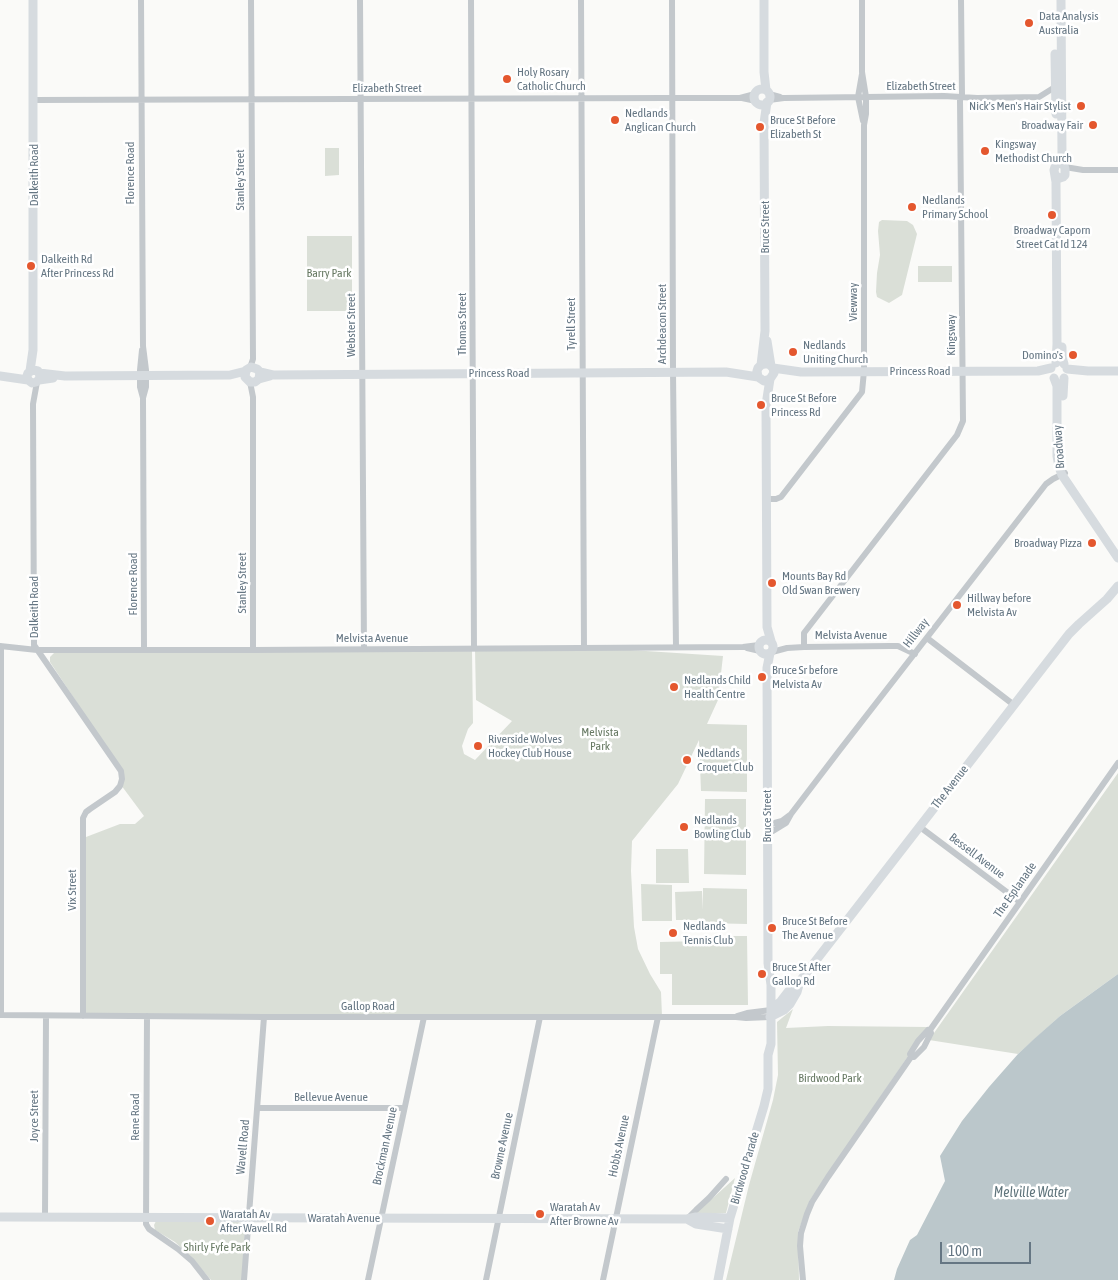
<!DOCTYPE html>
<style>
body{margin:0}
#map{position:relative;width:1118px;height:1280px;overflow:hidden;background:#fafaf8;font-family:"Asap Condensed",sans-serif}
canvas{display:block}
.scale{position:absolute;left:940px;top:1242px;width:91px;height:22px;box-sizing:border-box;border:2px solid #657683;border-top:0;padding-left:6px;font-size:15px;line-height:18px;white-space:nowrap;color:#657683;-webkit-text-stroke:4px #fff;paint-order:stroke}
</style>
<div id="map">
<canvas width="1118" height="1280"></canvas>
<div class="scale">100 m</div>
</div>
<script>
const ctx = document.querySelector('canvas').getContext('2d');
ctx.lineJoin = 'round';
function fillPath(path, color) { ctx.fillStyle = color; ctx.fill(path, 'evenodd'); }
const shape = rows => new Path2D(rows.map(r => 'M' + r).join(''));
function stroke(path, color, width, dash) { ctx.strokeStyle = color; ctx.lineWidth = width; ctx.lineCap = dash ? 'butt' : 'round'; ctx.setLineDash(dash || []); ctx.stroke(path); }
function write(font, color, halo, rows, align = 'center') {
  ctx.font = font + ' "Asap Condensed",sans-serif'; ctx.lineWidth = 5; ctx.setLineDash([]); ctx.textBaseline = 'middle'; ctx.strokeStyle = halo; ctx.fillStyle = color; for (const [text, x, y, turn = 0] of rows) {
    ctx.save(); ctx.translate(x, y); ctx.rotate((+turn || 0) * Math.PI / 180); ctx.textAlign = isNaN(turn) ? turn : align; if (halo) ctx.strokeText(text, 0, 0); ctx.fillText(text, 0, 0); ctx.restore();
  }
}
const green = shape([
 [325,148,339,148,339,175,325,176],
 [882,220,907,221,913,225,917,234,902,295,889,303,877,297,876,292,877,273,880,255,878,231,879,222],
 [307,236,352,236,352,311,307,311],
 [918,266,952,266,952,282,918,282],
 [584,647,723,656,718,700,707,724,747,725,747,792,701,791,699,740,678,784,632,841,631,871,634,927,638,949,650,974,661,992,662,1016,84,1014,86,837,120,824,135,824,144,816,121,785,121,769,50,662,50,657,54,653,472,650,473,723,468,729,462,746,464,754,475,760,512,721,476,700,475,649],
 [1118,773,1118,974,1060,1016,1018,1054,929,1040],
 [705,799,746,799,746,875,704,874],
 [656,849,688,849,689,883,656,883],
 [641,884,672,885,672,921,642,921],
 [703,888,747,889,747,924,704,923,703,920,676,920,675,892,702,891,703,910],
 [704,936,747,936,748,1005,672,1005,672,974,660,974,660,942,703,941],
 [793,1009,786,1028,828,1026,928,1027,810,1200,798,1232,799,1280,726,1280,749,1185,773,1100,778,1075,777,1022],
 [735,1178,726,1213,694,1215],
 [156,1221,238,1222,243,1224,245,1230,242,1280,211,1280,194,1260,175,1242,155,1230,154,1225]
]);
const water = shape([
 [1118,974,1118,1280,894,1280,897,1269,910,1240,917,1235,945,1181,940,1156,962,1121,989,1087,1018,1054,1034,1039,1060,1016]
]);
const street = shape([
 [141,0,143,346,146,370,146,387,143,398],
 [360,0,364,649],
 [471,0,474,648],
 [581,0,584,647],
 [672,0,673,372,676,647],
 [862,74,858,97,863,121],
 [769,94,780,97],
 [742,98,756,101],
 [34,100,665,98,740,98,755,94],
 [769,100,784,98,866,97,944,96,977,98,1039,97,1055,87],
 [1065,167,1083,170,1118,170],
 [142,350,140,370,140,387,143,398,144,649],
 [250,368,253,359,251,0],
 [37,382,33,404,34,645,121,771,122,779,120,786,115,792,90,809,86,812,83,818,83,1016],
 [250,382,253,397,253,650],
 [766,499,776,499,781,497,862,392,864,371,864,125,866,114,866,97,862,72,862,0],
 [927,638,1014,705],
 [0,646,37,650,253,650,743,647,759,645],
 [804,647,804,633,957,435,963,421,960,100,962,94,961,0],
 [747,648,760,651],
 [772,652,787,648,804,647,890,646,898,646,915,654],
 [767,825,782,821,790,815],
 [920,827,1020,902],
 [768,834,786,823,791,814,839,751,1046,484,1053,479,1065,473],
 [0,1015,264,1017,736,1017,746,1018,770,1017],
 [1,1015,1,646],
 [147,1016,146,1224,149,1229,178,1249,192,1261,207,1280],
 [737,1016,747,1013,771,1010],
 [911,1057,914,1057,924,1047,931,1033,930,1030,1118,763],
 [258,1108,404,1108],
 [45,1217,46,1016],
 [688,1218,696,1210,709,1198,726,1179],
 [244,1280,264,1017],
 [368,1280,424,1017],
 [486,1280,540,1017],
 [603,1280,658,1017],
 [803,1280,800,1246,801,1233,807,1214,812,1202,828,1177,911,1057,910,1054,918,1041,928,1030]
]);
const secondary = shape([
 [764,0,764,72,766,90],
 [1061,0,1062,156,1064,165],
 [1055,54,1056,114],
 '754 97a8 8 0 1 1 16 0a8 8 0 1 1-16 0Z',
 [1056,176,1060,178,1063,177,1065,175,1065,169,1064,165,1062,163,1056,164,1054,170,1056,182,1057,344,1056,363],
 [767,341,771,366],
 [1062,347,1062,357,1064,364],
 [761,365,765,331,764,123,767,102],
 [773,368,774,373,770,379,764,381,758,377,757,371,758,368,761,365,765,364,769,364,773,368,801,372,1038,371,1051,368],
 [1067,369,1088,371,1118,371],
 [30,371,33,350,33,0],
 [260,372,273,375,726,372,758,377],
 [39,373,65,376,230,375,246,371],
 [0,376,28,380],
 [1054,378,1057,386,1057,456,1059,467,1062,475,1118,558],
 [259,379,260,372,257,369,251,367,246,370,245,377,250,382,255,382,259,379,270,376],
 [770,379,766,405,767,627,771,641],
 [39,380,40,376,38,371,33,370,28,373,27,376,28,380,32,383,36,382,39,380,53,378],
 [1063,396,1064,378],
 '759 647a7 7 0 1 1 14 0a7 7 0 1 1-14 0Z',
 [771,1010,781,1001,791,988,800,981,1069,634,1079,624,1107,599,1118,586],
 [770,1017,784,1010,790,1004,797,992,800,981],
 [0,1217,687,1219,696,1217,730,1218],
 [687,1219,696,1224,728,1229],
 [718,1280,730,1218,764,1106,768,1089,768,1055,771,1044,771,985,768,963,767,668,770,653]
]);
const markers = [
 [1029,23,5,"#e4572e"],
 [507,79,5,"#e4572e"],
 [1081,106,5,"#e4572e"],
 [615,120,5,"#e4572e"],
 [1093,125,5,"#e4572e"],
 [760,127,5,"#e4572e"],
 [985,151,5,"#e4572e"],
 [912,207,5,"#e4572e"],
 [1052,215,5,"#e4572e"],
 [31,266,5,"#e4572e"],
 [793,352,5,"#e4572e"],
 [1073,355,5,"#e4572e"],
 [761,405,5,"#e4572e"],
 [1092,543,5,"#e4572e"],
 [772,583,5,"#e4572e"],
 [957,605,5,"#e4572e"],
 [762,677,5,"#e4572e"],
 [674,687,5,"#e4572e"],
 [478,746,5,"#e4572e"],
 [687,760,5,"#e4572e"],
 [684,827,5,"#e4572e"],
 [772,928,5,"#e4572e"],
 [673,933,5,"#e4572e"],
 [762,974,5,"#e4572e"],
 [540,1214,5,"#e4572e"],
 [210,1221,5,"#e4572e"]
];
const poiNames = [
 ["Data Analysis",1039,16],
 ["Australia",1039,30],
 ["Holy Rosary",517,72],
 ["Catholic Church",517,86],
 ["Nick's Men's Hair Stylist",1071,106,"right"],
 ["Nedlands",625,113],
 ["Anglican Church",625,127],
 ["Bruce St Before",770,120],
 ["Elizabeth St",770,134],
 ["Broadway Fair",1083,125,"right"],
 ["Kingsway",995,144],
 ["Methodist Church",995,158],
 ["Nedlands",922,200],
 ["Primary School",922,214],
 ["Broadway Caporn",1052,230,"center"],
 ["Street Cat Id 124",1052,244,"center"],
 ["Dalkeith Rd",41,259],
 ["After Princess Rd",41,273],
 ["Nedlands",803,345],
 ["Uniting Church",803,359],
 ["Domino's",1063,355,"right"],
 ["Bruce St Before",771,398],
 ["Princess Rd",771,412],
 ["Broadway Pizza",1082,543,"right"],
 ["Mounts Bay Rd",782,576],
 ["Old Swan Brewery",782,590],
 ["Hillway before",967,598],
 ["Melvista Av",967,612],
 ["Bruce Sr before",772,670],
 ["Melvista Av",772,684],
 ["Nedlands Child",684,680],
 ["Health Centre",684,694],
 ["Riverside Wolves",488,739],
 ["Hockey Club House",488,753],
 ["Nedlands",697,753],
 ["Croquet Club",697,767],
 ["Nedlands",694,820],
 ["Bowling Club",694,834],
 ["Bruce St Before",782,921],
 ["The Avenue",782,935],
 ["Nedlands",683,926],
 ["Tennis Club",683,940],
 ["Bruce St After",772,967],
 ["Gallop Rd",772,981],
 ["Waratah Av",550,1207],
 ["After Browne Av",550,1221],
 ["Waratah Av",220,1214],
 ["After Wavell Rd",220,1228]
];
const streetNames = [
 ["Elizabeth Street",921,86],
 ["Elizabeth Street",387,88],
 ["Florence Road",130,173,-90],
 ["Dalkeith Road",34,175,-90],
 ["Stanley Street",240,180,-90],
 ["Bruce Street",765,227,-90],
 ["Viewway",853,302,-90],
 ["Thomas Street",462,324,-90],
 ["Tyrell Street",571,324,-90],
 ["Archdeacon Street",662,324,-90],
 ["Webster Street",351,325,-90],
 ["Kingsway",951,335,-90],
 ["Princess Road",920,371],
 ["Princess Road",499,373],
 ["Broadway",1059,447,-94],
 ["Stanley Street",242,583,-90],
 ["Florence Road",133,584,-90],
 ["Dalkeith Road",34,607,-90],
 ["Hillway",916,633,-52],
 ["Melvista Avenue",851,635],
 ["Melvista Avenue",372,638],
 ["The Avenue",950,787,-52],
 ["Bruce Street",767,816,-90],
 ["Bessell Avenue",977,856,37],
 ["Vix Street",72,890,-90],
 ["The Esplanade",1015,890,-55],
 ["Gallop Road",368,1006],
 ["Bellevue Avenue",331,1097],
 ["Joyce Street",34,1116,-90],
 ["Rene Road",135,1117,-90],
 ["Brockman Avenue",385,1146,-78],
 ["Browne Avenue",502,1146,-78],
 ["Hobbs Avenue",619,1146,-78],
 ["Wavell Road",243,1147,-85],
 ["Birdwood Parade",745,1168,-74],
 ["Waratah Avenue",344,1218]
];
const parkNames = [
 ["Barry Park",329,273],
 ["Melvista",600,732],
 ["Park",600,746],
 ["Birdwood Park",830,1078],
 ["Shirly Fyfe Park",217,1247]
];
const waterNames = [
 ["Melville Water",1031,1193]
];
fillPath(green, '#dadfd7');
fillPath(water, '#bbc7cb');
stroke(street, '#c3c8cc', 6);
stroke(secondary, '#d6dbdf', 9);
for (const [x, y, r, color] of markers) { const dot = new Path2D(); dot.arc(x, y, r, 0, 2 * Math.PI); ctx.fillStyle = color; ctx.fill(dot); stroke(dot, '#fff', 2); }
write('12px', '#657683', '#fff', poiNames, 'left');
write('12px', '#657683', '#fff', streetNames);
write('12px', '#687a64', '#fff', parkNames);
write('italic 14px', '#60757c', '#fff', waterNames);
</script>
